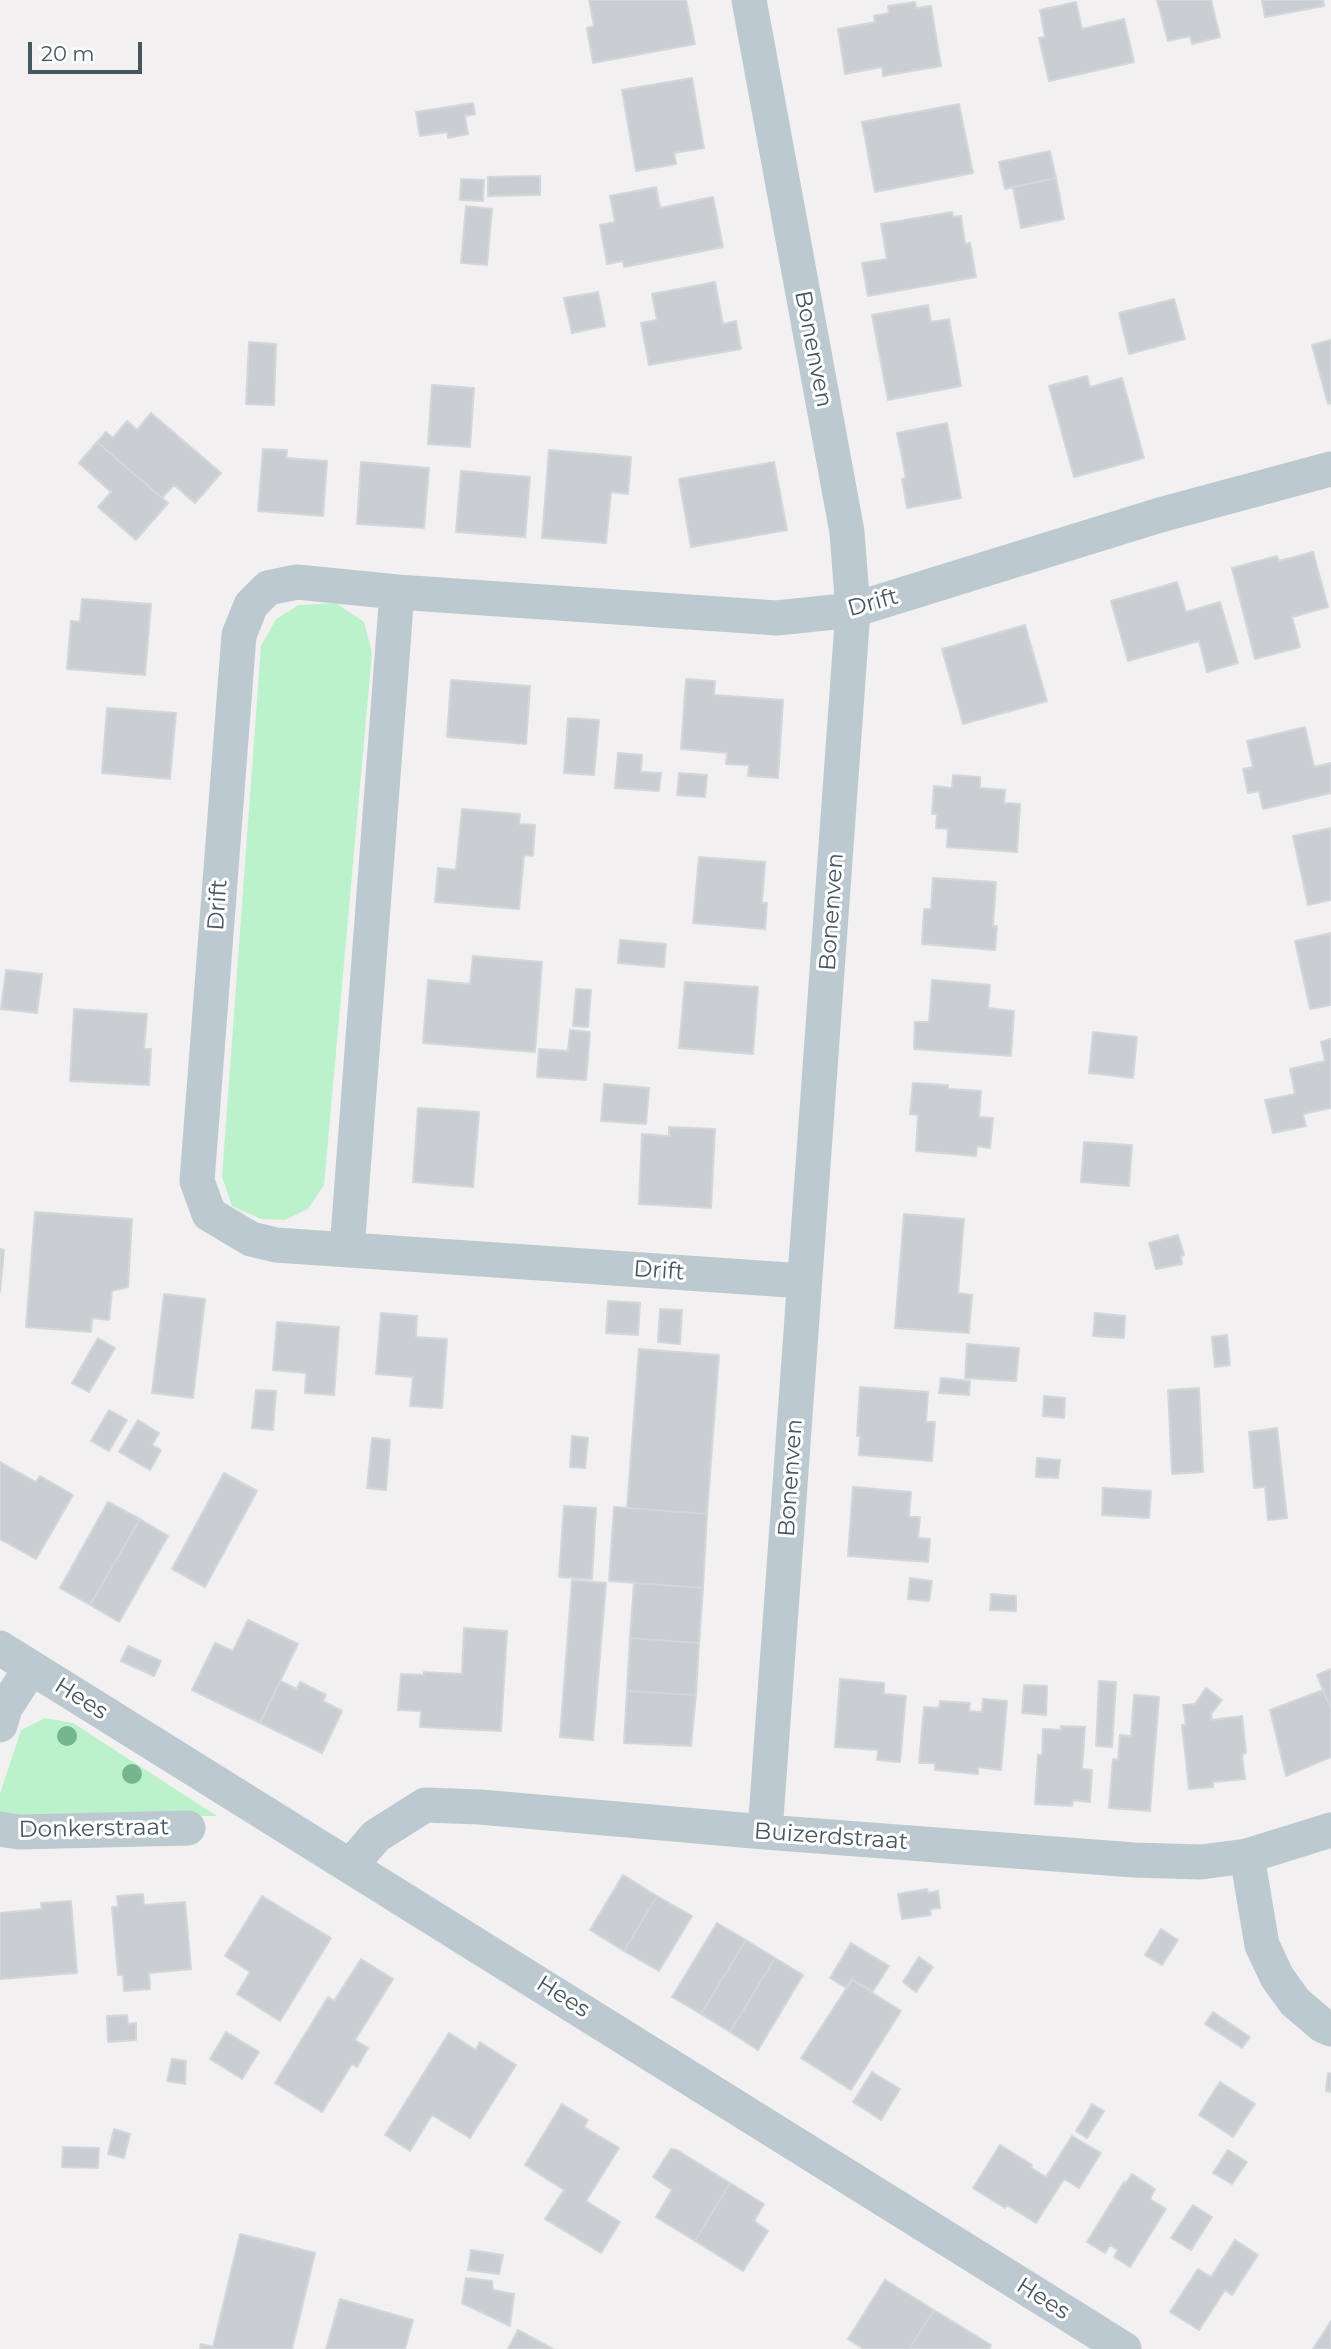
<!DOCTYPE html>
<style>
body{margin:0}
#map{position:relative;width:1331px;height:2349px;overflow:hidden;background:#f2f0f0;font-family:Montserrat,sans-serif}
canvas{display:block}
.scale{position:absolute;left:28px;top:42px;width:114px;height:32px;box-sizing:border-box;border:4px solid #46565f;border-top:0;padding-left:9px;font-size:21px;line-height:24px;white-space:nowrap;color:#46565f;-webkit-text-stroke:5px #fff;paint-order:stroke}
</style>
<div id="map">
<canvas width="1331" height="2349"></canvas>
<div class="scale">20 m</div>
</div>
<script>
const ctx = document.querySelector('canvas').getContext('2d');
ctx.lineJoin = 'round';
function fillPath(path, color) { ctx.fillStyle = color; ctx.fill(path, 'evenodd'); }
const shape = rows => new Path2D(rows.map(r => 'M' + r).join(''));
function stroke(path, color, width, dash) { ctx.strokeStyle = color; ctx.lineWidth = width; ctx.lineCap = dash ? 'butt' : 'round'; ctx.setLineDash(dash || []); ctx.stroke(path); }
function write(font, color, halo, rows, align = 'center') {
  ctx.font = font + ' Montserrat,sans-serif'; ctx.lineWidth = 6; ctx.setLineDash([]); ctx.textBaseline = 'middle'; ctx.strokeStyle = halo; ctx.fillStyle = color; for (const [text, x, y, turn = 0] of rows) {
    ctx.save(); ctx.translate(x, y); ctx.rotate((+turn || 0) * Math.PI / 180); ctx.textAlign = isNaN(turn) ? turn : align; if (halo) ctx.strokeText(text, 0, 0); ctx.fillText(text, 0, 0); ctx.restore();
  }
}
const green = shape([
 [336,603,364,622,372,653,324,1185,308,1209,285,1220,261,1219,232,1206,222,1177,261,646,276,619,299,605],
 [45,1718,73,1723,217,1816,0,1815,0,1793,21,1730]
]);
const building = shape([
 [589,0,686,0,695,44,593,63,587,28,594,26,589,0],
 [1157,0,1211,0,1220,37,1192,44,1190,36,1168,41,1157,0],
 [1262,0,1323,0,1324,6,1265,17,1262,0],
 [915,2,916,8,931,6,941,66,883,76,882,67,845,74,838,29,875,22,874,16,889,13,888,6,915,2],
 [1076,2,1082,29,1124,19,1134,62,1049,81,1039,38,1045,37,1040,10,1076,2],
 [692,78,704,148,674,153,676,164,636,171,622,90,692,78],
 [473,103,475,114,465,116,468,134,448,138,447,132,420,136,416,112,473,103],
 [959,104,973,173,875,192,862,122,959,104],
 [1050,151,1056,178,1005,189,999,162,1050,151],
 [540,176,540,195,488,196,488,177,540,176],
 [1056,178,1064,219,1021,228,1013,187,1056,178],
 [461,179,484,180,483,201,460,200,461,179],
 [656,187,660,208,713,197,723,247,624,267,623,261,607,264,600,225,615,222,610,196,656,187],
 [466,206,492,209,487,265,461,263,466,206],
 [952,212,953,217,961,216,965,244,970,243,976,277,868,296,862,263,887,259,881,224,952,212],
 [715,282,723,324,736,321,741,349,649,365,641,323,657,320,652,294,715,282],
 [598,292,605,326,572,333,564,298,598,292],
 [1174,299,1185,339,1129,354,1119,313,1174,299],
 [928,305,931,322,949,319,961,386,888,400,872,315,928,305],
 [1331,340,1331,403,1328,404,1312,345,1331,340],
 [249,342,276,344,274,405,246,404,249,342],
 [1087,376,1090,387,1122,378,1144,458,1074,477,1049,386,1087,376],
 [432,385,474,388,470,447,428,444,432,385],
 [151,413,221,473,195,503,174,485,162,498,97,442,106,432,113,438,127,421,137,430,151,413],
 [947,423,961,498,907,508,902,479,906,478,897,433,947,423],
 [97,442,168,503,136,540,98,507,111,492,79,463,97,442],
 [263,449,287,450,286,458,327,461,323,516,258,511,263,449],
 [549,450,631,457,628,494,611,492,606,543,542,538,549,450],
 [361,462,429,468,424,528,357,524,361,462],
 [774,462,787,530,691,547,679,479,774,462],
 [461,471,530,477,525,537,456,532,461,471],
 [1313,552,1328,607,1292,617,1300,647,1255,659,1232,568,1277,556,1279,561,1313,552],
 [1177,582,1186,612,1220,602,1238,663,1207,672,1199,641,1128,661,1111,601,1177,582],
 [82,599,151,604,145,675,67,669,71,621,80,622,82,599],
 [1025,625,1047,701,963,724,942,649,1025,625],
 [686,679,715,681,714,695,783,700,778,778,748,776,749,765,726,764,727,753,681,749,686,679],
 [451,680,530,686,526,744,447,737,451,680],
 [107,708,176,713,170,779,102,773,107,708],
 [568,718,599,720,594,775,564,773,568,718],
 [1305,727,1314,767,1331,763,1331,793,1263,809,1259,791,1248,793,1243,769,1253,767,1247,741,1305,727],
 [618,753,642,755,641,772,661,773,659,791,615,788,618,753],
 [679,773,707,775,705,797,677,795,679,773],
 [953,775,980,777,980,788,1005,790,1004,803,1020,804,1017,852,947,847,948,829,936,828,937,814,932,814,934,786,952,788,953,775],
 [462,809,520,814,519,824,535,825,533,856,524,855,519,909,435,902,438,868,456,870,462,809],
 [1331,828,1331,900,1308,905,1293,836,1331,828],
 [699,857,765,862,762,903,767,903,765,929,693,923,699,857],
 [933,878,996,882,993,926,997,926,995,950,922,944,924,909,931,909,933,878],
 [1331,933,1331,1005,1310,1009,1295,941,1331,933],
 [620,940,666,944,664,967,618,963,620,940],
 [473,956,542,962,535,1052,423,1043,428,980,470,984,473,956],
 [6,970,42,974,37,1013,1,1009,6,970],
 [932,980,990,985,988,1008,1014,1011,1011,1056,914,1049,915,1022,929,1022,932,980],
 [685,982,758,987,753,1054,679,1048,685,982],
 [576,989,591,990,588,1027,573,1026,576,989],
 [74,1009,147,1014,144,1049,151,1049,149,1085,70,1081,74,1009],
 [570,1030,590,1032,586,1080,537,1077,539,1049,568,1051,570,1030],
 [1093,1032,1137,1037,1133,1078,1089,1073,1093,1032],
 [1331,1039,1331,1108,1303,1114,1306,1126,1273,1133,1265,1100,1295,1094,1290,1069,1325,1061,1321,1042,1331,1039],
 [913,1083,948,1085,948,1089,981,1091,979,1117,993,1118,990,1148,977,1146,976,1156,916,1151,918,1115,910,1114,913,1083],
 [604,1084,649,1088,646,1124,601,1121,604,1084],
 [418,1108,479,1112,473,1187,413,1182,418,1108],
 [669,1127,715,1129,711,1208,639,1204,642,1134,669,1136,669,1127],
 [1084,1142,1132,1145,1129,1186,1081,1182,1084,1142],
 [35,1212,132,1219,128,1287,112,1291,109,1320,92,1318,91,1332,26,1327,35,1212],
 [904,1214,964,1219,958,1293,972,1295,969,1333,895,1328,904,1214],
 [1178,1235,1184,1255,1181,1256,1182,1264,1156,1269,1149,1243,1178,1235],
 [0,1249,4,1250,0,1292,0,1249],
 [164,1294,205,1299,193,1398,152,1393,164,1294],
 [608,1301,640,1303,638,1335,606,1333,608,1301],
 [660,1309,682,1310,680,1344,658,1342,660,1309],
 [381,1313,417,1316,416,1337,447,1339,442,1408,410,1406,413,1377,376,1374,381,1313],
 [1095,1313,1125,1316,1124,1338,1093,1336,1095,1313],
 [277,1322,339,1327,334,1395,305,1393,306,1373,273,1370,277,1322],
 [1227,1335,1230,1365,1215,1367,1212,1337,1227,1335],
 [98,1338,115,1348,89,1392,72,1383,98,1338],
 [967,1344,1019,1348,1016,1381,965,1378,967,1344],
 [639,1349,719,1355,707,1514,627,1508,639,1349],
 [941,1378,970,1381,969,1395,939,1393,941,1378],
 [860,1387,928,1392,926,1422,935,1422,932,1461,859,1455,860,1436,857,1436,860,1387],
 [1199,1388,1203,1472,1172,1474,1168,1390,1199,1388],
 [256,1390,276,1391,273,1430,252,1428,256,1390],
 [1044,1396,1065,1398,1064,1418,1043,1416,1044,1396],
 [109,1410,127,1420,109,1451,91,1441,109,1410],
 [138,1420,159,1433,152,1445,161,1450,150,1470,119,1452,138,1420],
 [1277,1428,1287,1518,1268,1520,1265,1487,1254,1488,1249,1432,1277,1428],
 [572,1436,588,1438,585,1468,570,1467,572,1436],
 [372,1438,390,1440,386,1490,367,1488,372,1438],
 [1037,1458,1060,1460,1058,1478,1036,1477,1037,1458],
 [0,1462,36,1482,40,1476,73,1495,36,1559,0,1539,0,1462],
 [224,1473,257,1491,205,1587,172,1569,224,1473],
 [853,1487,911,1492,909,1517,920,1517,918,1538,930,1539,928,1562,848,1556,853,1487],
 [1103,1488,1151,1491,1149,1518,1102,1515,1103,1488],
 [108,1502,140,1519,90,1605,60,1588,108,1502],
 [564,1506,596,1508,592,1579,559,1577,564,1506],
 [614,1507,707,1514,703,1588,609,1581,614,1507],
 [140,1519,168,1536,119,1622,90,1605,140,1519],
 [910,1578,932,1581,929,1601,908,1599,910,1578],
 [572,1580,606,1583,593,1740,560,1737,572,1580],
 [634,1583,703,1588,699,1643,630,1638,634,1583],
 [991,1594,1016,1596,1016,1611,990,1610,991,1594],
 [248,1620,298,1644,260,1723,192,1690,215,1643,233,1651,248,1620],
 [464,1628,507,1631,501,1731,420,1727,421,1711,398,1710,401,1674,424,1675,424,1672,462,1674,464,1628],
 [630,1638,699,1643,696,1695,627,1691,630,1638],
 [128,1646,161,1661,154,1676,121,1661,128,1646],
 [1331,1669,1331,1709,1317,1675,1331,1669],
 [840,1679,884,1683,884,1694,906,1696,900,1762,877,1760,878,1750,835,1747,840,1679],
 [280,1681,297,1689,300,1682,326,1695,323,1701,342,1711,322,1753,260,1723,280,1681],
 [1099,1681,1116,1682,1112,1747,1096,1746,1099,1681],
 [1024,1685,1047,1686,1046,1715,1022,1713,1024,1685],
 [1206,1688,1222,1700,1211,1714,1212,1720,1242,1716,1246,1753,1242,1754,1245,1779,1213,1782,1213,1787,1189,1789,1182,1725,1186,1725,1183,1705,1195,1704,1206,1688],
 [1323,1690,1331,1709,1331,1757,1286,1776,1270,1710,1323,1690],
 [627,1691,696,1695,691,1746,624,1743,627,1691],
 [1134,1695,1159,1697,1150,1811,1109,1808,1113,1759,1118,1760,1120,1735,1131,1736,1134,1695],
 [983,1699,1007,1701,1001,1770,978,1767,978,1774,935,1770,935,1763,919,1763,924,1707,939,1708,940,1701,970,1703,969,1711,982,1712,983,1699],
 [1061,1726,1085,1727,1082,1769,1092,1770,1090,1802,1073,1800,1072,1806,1035,1804,1038,1755,1042,1755,1043,1729,1061,1730,1061,1726],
 [623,1875,657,1896,624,1951,590,1930,623,1875],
 [927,1889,928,1893,938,1891,940,1908,930,1909,931,1915,902,1919,898,1894,927,1889],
 [143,1894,144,1905,185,1902,191,1969,149,1973,150,1989,124,1991,123,1975,118,1975,112,1907,118,1907,117,1896,143,1894],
 [262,1896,331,1938,280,2021,237,1994,250,1972,225,1956,262,1896],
 [657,1896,692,1916,659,1971,624,1951,657,1896],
 [71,1901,77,1973,0,1979,0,1913,42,1909,41,1903,71,1901],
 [717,1923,746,1940,701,2014,672,1997,717,1923],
 [1161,1929,1178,1940,1162,1965,1145,1955,1161,1929],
 [746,1940,775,1958,730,2032,701,2014,746,1940],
 [851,1943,889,1966,873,1991,852,1979,846,1988,830,1978,851,1943],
 [919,1957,933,1967,916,1992,903,1982,919,1957],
 [775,1958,803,1975,758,2050,730,2032,775,1958],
 [361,1959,393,1979,355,2040,368,2048,357,2067,352,2064,322,2112,275,2083,328,1997,334,2001,361,1959],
 [852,1980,901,2011,851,2090,801,2058,852,1980],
 [1213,2012,1250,2037,1242,2048,1205,2024,1213,2012],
 [127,2015,128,2024,136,2023,136,2040,108,2042,107,2016,127,2015],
 [226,2032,259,2052,242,2079,210,2059,226,2032],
 [449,2033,476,2050,480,2042,516,2065,470,2138,432,2115,410,2151,385,2135,449,2033],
 [172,2059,186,2061,185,2084,167,2081,172,2059],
 [872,2072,900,2089,881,2120,853,2102,872,2072],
 [1328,2073,1331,2074,1331,2092,1326,2091,1328,2073],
 [1220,2082,1255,2104,1233,2137,1199,2115,1220,2082],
 [562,2104,588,2120,584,2127,619,2148,586,2201,620,2222,601,2253,545,2219,564,2190,525,2165,562,2104],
 [1092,2104,1104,2111,1087,2138,1076,2131,1092,2104],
 [114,2129,130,2134,124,2158,108,2154,114,2129],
 [1072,2136,1101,2153,1079,2188,1064,2179,1036,2223,1007,2205,1005,2208,973,2188,1000,2145,1032,2165,1030,2167,1046,2177,1072,2136],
 [63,2147,99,2148,98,2168,62,2167,63,2147],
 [671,2149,677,2150,730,2183,695,2241,656,2217,672,2190,653,2177,671,2149],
 [1228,2150,1247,2162,1232,2184,1213,2173,1228,2150],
 [1132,2174,1155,2189,1150,2199,1166,2209,1130,2267,1114,2257,1118,2250,1110,2245,1105,2253,1087,2242,1124,2182,1126,2183,1132,2174],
 [730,2183,764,2204,754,2221,768,2231,743,2271,695,2241,730,2183],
 [1193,2205,1212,2217,1191,2250,1171,2238,1193,2205],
 [240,2234,315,2253,292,2349,200,2349,201,2344,213,2347,240,2234],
 [1235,2240,1258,2255,1232,2295,1225,2290,1199,2330,1170,2312,1198,2269,1211,2277,1235,2240],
 [471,2250,503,2255,499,2274,468,2270,471,2250],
 [466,2278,492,2281,493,2290,514,2294,510,2326,462,2303,466,2278],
 [885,2280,934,2310,909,2349,864,2349,848,2339,885,2280],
 [340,2299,413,2320,405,2349,326,2349,340,2299],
 [934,2310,991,2345,989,2349,909,2349,934,2310],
 [1331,2321,1331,2349,1313,2349,1331,2321],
 [518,2330,553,2349,508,2349,518,2330]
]);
const street = shape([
 [749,0,847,532,853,610,765,1832],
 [347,1249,397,592],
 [804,1281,276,1245,251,1239,209,1214,197,1181,239,635,251,605,268,588,297,582,397,592,777,618,853,610,1160,515,1331,469],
 [0,1648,1124,2349],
 [0,1725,5,1708,31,1668],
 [0,1829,19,1832,188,1828],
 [1247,1856,1262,1945,1277,1977,1295,2002,1322,2025,1331,2029],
 [350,1866,376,1836,425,1805,480,1807,765,1832,1134,1860,1201,1862,1247,1856,1331,1830]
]);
const trees = [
 [67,1736],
 [132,1774]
];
const streetNames = [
 ["Bonenven",813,349,79],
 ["Drift",873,603,-15],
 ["Drift",218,905,-86],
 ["Bonenven",832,912,-86],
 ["Drift",659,1271,4],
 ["Bonenven",791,1478,-86],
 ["Hees",81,1699,32],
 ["Donkerstraat",94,1829,-1],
 ["Buizerdstraat",831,1837,4],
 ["Hees",563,1997,32],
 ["Hees",1043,2299,32]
];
fillPath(green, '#bcf2cb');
fillPath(building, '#c9ced3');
stroke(building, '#d3d7dc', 2);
stroke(street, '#bcc9d0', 35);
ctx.fillStyle = '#76b68f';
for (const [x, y] of trees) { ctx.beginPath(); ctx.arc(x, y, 10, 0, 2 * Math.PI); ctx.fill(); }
write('23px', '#46565f', '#fff', streetNames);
</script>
